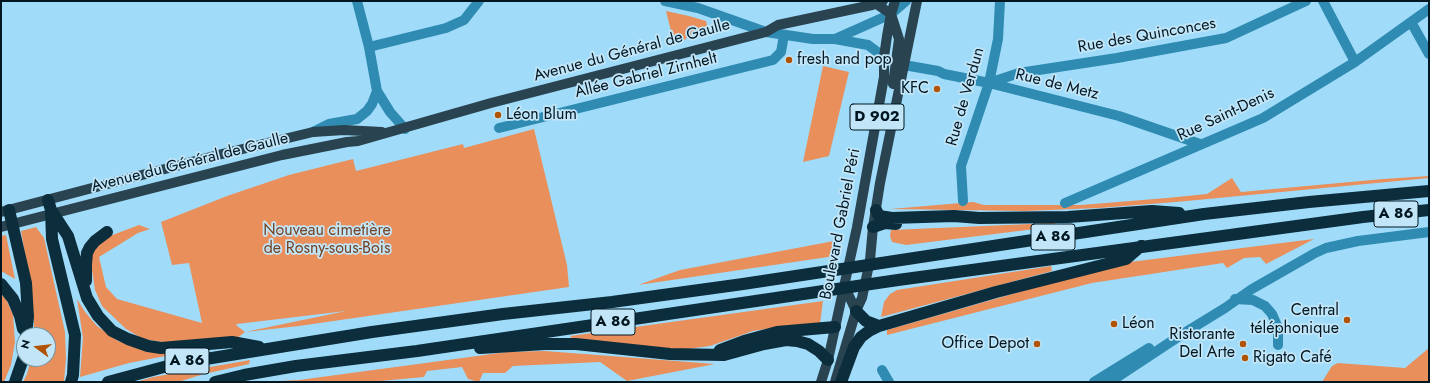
<!DOCTYPE html>
<meta charset="utf-8">
<style>
body{margin:0}
#map{position:relative;width:1430px;height:383px;overflow:hidden;background:#a0dcfa;font-family:Jost,sans-serif}
canvas{display:block}
.frame{position:absolute;inset:0;border:2px solid #001621;pointer-events:none}
.north{position:absolute;left:16px;top:327px;width:40px;height:40px;box-sizing:border-box;background:#c2e6f8;border:1px solid #7493a2;border-radius:50%;rotate:285deg;font-size:11px;font-weight:700;line-height:16px;text-align:center;color:#001621}
.north::after{content:'';display:block;margin:auto;width:14px;height:18px;background:#b25304;clip-path:polygon(50% 0,100% 100%,50% 72%,0 100%)}
</style>
<div id="map">
<canvas width="1430" height="383"></canvas>
<div class="frame"></div>
<div class="north">N</div>
</div>
<script>
const ctx = document.querySelector('canvas').getContext('2d');
ctx.lineJoin = 'round';
function fillPath(path, color) { ctx.fillStyle = color; ctx.fill(path, 'evenodd'); }
const shape = rows => new Path2D(rows.map(r => 'M' + r).join(''));
function stroke(path, color, width, dash) { ctx.strokeStyle = color; ctx.lineWidth = width; ctx.lineCap = dash ? 'butt' : 'round'; ctx.setLineDash(dash || []); ctx.stroke(path); }
function write(font, color, halo, rows, align = 'center') {
  ctx.font = font + ' Jost,sans-serif'; ctx.lineWidth = 3.5; ctx.setLineDash([]); ctx.textBaseline = 'middle'; ctx.strokeStyle = halo; ctx.fillStyle = color; for (const [text, x, y, turn = 0] of rows) {
    ctx.save(); ctx.translate(x, y); ctx.rotate((+turn || 0) * Math.PI / 180); ctx.textAlign = isNaN(turn) ? turn : align; if (halo) ctx.strokeText(text, 0, 0); ctx.fillText(text, 0, 0); ctx.restore();
  }
}
const green = shape([
 [666,11,689,16,706,21,708,29,691,35,683,41,674,43],
 [823,66,849,72,829,156,803,162],
 [534,129,567,265,569,287,299,326,245,332,236,339,169,343,143,339,126,329,102,306,95,290,90,256,97,246,107,237,139,225,150,229,138,233,99,257,106,287,117,299,202,323,189,263,172,265,161,222,227,196,289,175,353,159,356,171,463,144,464,148],
 [346,311,245,332,236,325,237,324],
 [1429,176,1429,178,1176,202,1099,208,1025,211,890,209,973,202,984,205,1081,205,1167,198,1207,194,1232,178,1241,192,1383,179],
 [1054,223,1059,226,906,245,892,242,890,236,891,230],
 [36,227,44,238,65,332,66,358,64,382,23,382,27,374,31,359,48,359,48,335,34,335,34,323,27,266,21,231],
 [6,235,15,279,1,271,1,236],
 [1314,239,1266,264,1260,257,1244,258,1227,268,1223,263,1092,283,887,335,887,330,1096,270,1130,262],
 [834,241,835,256,638,285,680,270],
 [1051,266,1052,271,881,317,884,302,890,294,897,290],
 [1,294,6,299,13,315,15,342,11,365,4,382,1,382],
 [77,299,85,312,97,326,118,341,150,351,170,352,171,355,129,363,80,377,83,338],
 [823,301,820,324,784,326,753,331,710,346,680,350,573,339,570,336],
 [1429,348,1429,382,1322,382,1332,366,1338,363,1405,368],
 [545,351,715,364,627,381,600,362,513,366,505,373,483,373,479,382,468,379,462,367,427,371,424,377,370,382,259,382,299,380,507,352],
 [250,360,249,364,204,374,178,382,136,382,153,377]
]);
const minor = shape([
 [357,1,369,47,377,91,390,112,405,129],
 [665,1,698,8,766,32,813,39,835,39,868,45,884,57],
 [1323,1,1355,62],
 [1411,22,1429,54],
 [835,39,891,14,906,1],
 [369,47,446,28,464,20,479,1],
 [904,65,938,71,944,74,989,83,1119,116,1200,144],
 [989,83,1019,73,1117,58,1226,38,1306,1],
 [499,128,773,60,781,52,784,35],
 [313,132,329,124,357,119,367,111,372,104,377,91],
 [963,201,961,166,989,83,998,39,1000,1],
 [1065,203,1263,118,1355,62,1429,9],
 [1235,299,1253,300,1265,306,1272,314,1278,328,1278,345],
 [882,370,889,382],
 [1094,382,1149,348],
 [1110,382,1181,335,1225,308,1252,289,1315,253,1326,248,1358,241,1429,232]
]);
const major = shape([
 [875,3,891,14,899,39,893,84],
 [1,212,222,154,313,132,344,130,382,132],
 [1,227,282,155,347,142,358,141,491,103,766,32,778,25,872,5,883,1],
 [844,285,856,311],
 [821,382,828,360,857,227,884,77,884,57,887,36,891,14,895,1],
 [835,382,856,311,862,298,870,260,873,227,880,183,917,1]
]);
const highway = shape([
 [48,200,51,210,52,239,75,335,73,375,71,382],
 [9,210,26,283,28,317,26,335],
 [51,210,68,236,87,298,98,316,112,331,128,339,148,346,161,348,232,342,259,347],
 [876,210,879,216,892,218,954,216,979,218,1068,217,1152,211,1179,213],
 [873,227,885,223,896,224],
 [86,281,86,264,87,253,90,247,95,241,107,232],
 [1,284,13,299,20,316,23,329],
 [856,311,866,321,879,326],
 [480,348,545,344,576,344,670,354,724,355,764,344,786,340,797,341,808,344,819,351,828,360],
 [720,350,744,341,777,332,835,327],
 [15,382,24,356],
 [108,382,175,364,372,332,503,314,612,302,743,284,1204,214,1309,202,1429,191],
 [215,382,244,375,296,366,417,351,898,280,1363,217,1429,210],
 [841,382,854,347,861,337,869,331,879,326,996,292,1126,259,1141,246]
]);
const markers = [
 [789,60,4,"#b25304"],
 [937,89,4,"#b25304"],
 [498,115,4,"#b25304"],
 [1347,320,4,"#b25304"],
 [1114,324,4,"#b25304"],
 [1037,344,4,"#b25304"],
 [1243,344,4,"#b25304"],
 [1245,358,4,"#b25304"]
];
const shields = [
 [877,117,54],
 [1396,214,44],
 [1053,237,44],
 [613,322,44],
 [187,361,44]
];
const shieldNames = [
 ["D 902",877,117],
 ["A 86",1396,214],
 ["A 86",1053,237],
 ["A 86",613,322],
 ["A 86",187,361]
];
const streetNames = [
 ["Rue des Quinconces",1147,36,-10],
 ["Avenue du Général de Gaulle",632,51,-15],
 ["Allée Gabriel Zirnhelt",646,76,-14],
 ["Rue de Metz",1057,85,14],
 ["Rue de Verdun",966,97,-74],
 ["Rue Saint-Denis",1226,115,-25],
 ["Avenue du Général de Gaulle",190,163,-14],
 ["Boulevard Gabriel Péri",841,224,-79]
];
const poiNames = [
 ["fresh and pop",797,60],
 ["KFC",929,89,"right"],
 ["Léon Blum",506,115],
 ["Central",1339,311,"right"],
 ["téléphonique",1339,329,"right"],
 ["Léon",1122,324],
 ["Ristorante",1235,335,"right"],
 ["Del Arte",1235,353,"right"],
 ["Office Depot",1029,344,"right"],
 ["Rigato Café",1253,358]
];
const parkNames = [
 ["Nouveau cimetière",327,231],
 ["de Rosny-sous-Bois",327,249]
];
fillPath(green, '#e98f5b');
stroke(minor, '#2f8bb2', 10);
stroke(major, '#294350', 10);
stroke(highway, '#0c2d3b', 12);
for (const [x, y, r, color] of markers) { const dot = new Path2D(); dot.arc(x, y, r, 0, 2 * Math.PI); ctx.fillStyle = color; ctx.fill(dot); stroke(dot, '#c2e6f8', 1.5); }
for (const [x, y, w] of shields) { const box = new Path2D(); box.roundRect(x - w / 2, y - 13, w, 26, 3); ctx.fillStyle = '#c2e6f8'; ctx.fill(box); stroke(box, '#001621', 1); }
write('bold 15px', '#001621', null, shieldNames);
write('16px', '#001621', '#c2e6f8', streetNames);
write('16px', '#001621', '#c2e6f8', poiNames, 'left');
write('16px', '#734326', '#c2e6f8', parkNames);
</script>
